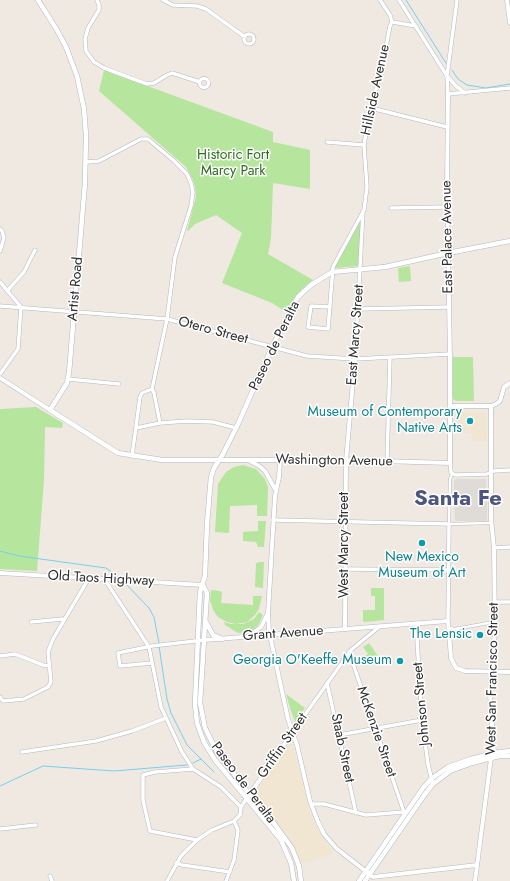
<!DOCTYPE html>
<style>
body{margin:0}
canvas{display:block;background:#efe9e1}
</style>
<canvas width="510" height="881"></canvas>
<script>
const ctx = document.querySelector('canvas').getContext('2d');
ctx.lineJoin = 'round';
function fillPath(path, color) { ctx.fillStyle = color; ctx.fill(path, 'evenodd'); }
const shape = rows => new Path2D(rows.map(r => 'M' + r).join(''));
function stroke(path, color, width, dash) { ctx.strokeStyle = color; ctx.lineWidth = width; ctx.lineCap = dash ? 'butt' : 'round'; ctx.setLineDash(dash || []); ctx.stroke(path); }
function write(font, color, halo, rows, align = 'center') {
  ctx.font = font + ' Jost,sans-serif'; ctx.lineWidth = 3; ctx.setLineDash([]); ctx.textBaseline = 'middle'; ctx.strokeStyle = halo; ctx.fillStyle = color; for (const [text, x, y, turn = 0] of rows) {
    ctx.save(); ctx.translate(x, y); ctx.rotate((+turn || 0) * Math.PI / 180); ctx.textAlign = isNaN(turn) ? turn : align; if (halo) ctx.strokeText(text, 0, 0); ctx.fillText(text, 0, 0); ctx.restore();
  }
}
const education = shape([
 [455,412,486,412,487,441,473,441,472,433,454,433],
 [292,742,311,816,322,837,334,853,302,864,291,840,257,797,256,791,289,743]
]);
const green = shape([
 [104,70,273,132,273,142,310,150,310,189,273,183,271,238,268,254,313,280,304,287,294,298,286,312,272,303,222,283,242,233,216,215,195,224,188,231,187,231,196,197,195,186,192,178,186,167,99,91],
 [361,221,358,266,334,268,359,222],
 [410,266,411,281,399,282,398,268],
 [453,357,473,357,474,401,456,401,453,399],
 [36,407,63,423,62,428,45,427,44,480,37,571,0,569,0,409],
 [243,465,256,469,265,479,268,487,267,516,257,516,257,505,230,506,229,533,215,532,218,484,226,472,234,467],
 [457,479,484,479,486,480,487,518,486,521,458,521,455,520,454,481],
 [258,521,266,521,264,547,258,547,256,542,243,541,243,532,258,531],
 [258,562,264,562,263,588,255,587,256,563,258,563],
 [371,588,384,588,384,620,365,622,363,621,363,610,375,610,375,596,371,596],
 [211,590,220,591,222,593,221,603,253,605,253,596,262,596,259,609,255,615,247,622,236,624,227,622,218,617,213,610,210,600],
 [259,612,263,615,259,624,255,628,248,632,238,633,225,625,224,622,231,624,243,624,254,619],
 [369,643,380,659,378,660,379,663,375,665,372,660,370,661,367,657,366,655,368,654,363,647],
 [286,694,305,708,295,722,290,708]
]);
const plaza = shape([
 [457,479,484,479,486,480,487,518,486,521,458,521,455,520,454,482,455,480]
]);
const stream = shape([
 [406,0,446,63],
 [452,70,458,79,467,85,486,88,510,84],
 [0,551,19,556,106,568,120,578],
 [124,582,149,608,154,617,159,643],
 [159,646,167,699,171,713,187,745,214,772],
 [193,763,201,759],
 [0,786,43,766,114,771,187,765]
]);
const pedestrian = shape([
 [452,473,450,480,449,524,491,523],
 [449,628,455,629,494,622]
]);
const minor = shape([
 [97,0,99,5,99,10,88,28,85,39,86,51,94,62,104,68,147,84,154,83,167,75,172,73,200,82],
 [163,0,173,5,197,6,206,9,245,37],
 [399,0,447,76,456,86,465,93],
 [457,0,447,76,448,94,510,88],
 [392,22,416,26],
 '244 39a5 5 0 1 1 10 0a5 5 0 1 1-10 0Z',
 '199.5 83a4.5 4.5 0 1 1 9 0a4.5 4.5 0 1 1-9 0Z',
 [371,108,447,127],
 [327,142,364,145],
 [87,162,99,161,141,139,148,139,173,160,187,174,191,183,193,192,191,206,175,257,167,319,152,389,154,393,160,423],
 [391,208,447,207],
 [0,229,2,231,4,238,0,251],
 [0,282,21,307,18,349,0,374],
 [7,291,24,272,35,250],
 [0,306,167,319,307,356,355,359,450,354],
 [330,307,311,306,308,327,328,329,333,267,364,210,367,187,364,145,369,116,383,63,390,26,392,22,390,15,380,0],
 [358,309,449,307],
 [355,359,363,211],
 [68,379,119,384],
 [136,428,160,423,187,421,213,422,236,428],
 [132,456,140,397,142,393,152,389],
 [387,461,390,357],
 [450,463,451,472,453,474,456,475,487,474,494,471,510,470],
 [273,520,449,524,448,621],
 [494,548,510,547],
 [345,569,449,570],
 [105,580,149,647,161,707,182,752,193,769,221,787,241,807],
 [495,602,510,602],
 [31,622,63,619],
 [416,623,422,720,428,764,432,781],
 [349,652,404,812],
 [0,656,15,654,43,665,49,666],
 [152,663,120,666,118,653,152,646,204,640],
 [327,683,356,813],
 [0,697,3,701,24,699,48,687,51,682,48,652,53,639,89,578],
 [292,733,351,650,379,627],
 [339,735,422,720],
 [22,752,96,741,132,731,166,718],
 [193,769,155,772,143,775,143,800,150,831,197,840],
 [311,804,324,804,366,815,404,812],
 [0,829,36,825],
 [176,863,182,865,230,872],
 [50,876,52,881],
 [167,881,181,856,197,840,212,830,234,821],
 [226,881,234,860,238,830,234,821,240,815,241,807,247,798]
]);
const tertiary = shape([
 [507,0,510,23],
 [0,378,50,410],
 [450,406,491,406,496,404,500,401,504,387,510,383],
 [219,460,346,460,450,463,450,358,447,187,448,94],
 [280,460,279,477,275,496,268,613,269,631,288,719,297,745,310,801,318,822,324,834,336,848,373,877,477,865],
 [250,461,259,466,265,471,275,489],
 [0,573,203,585],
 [345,629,346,460,355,359],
 [250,635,261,627,267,615],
 [204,640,448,621,451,658,456,668,465,671,510,672],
 [248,797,292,733],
 [475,881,491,758,494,753,490,694,495,630,494,548,491,519,491,406]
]);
const secondary = shape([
 [38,0,57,30,66,47,77,76,84,109,86,135,85,183,69,373,67,383,50,410,118,453,162,460,219,460],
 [203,585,207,593,200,703,205,728,216,750,246,790,270,818,292,848,299,866,301,881],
 [206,622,213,635,222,639],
 [294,881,291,863,281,840,215,760,204,742,197,723,195,704,199,614,200,592,205,576,207,524,211,477,214,468,223,454,238,424,272,347,292,308,298,297,311,285,332,272,385,267,448,253,510,241],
 [359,881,423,788,431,779,448,767,471,759,494,753,510,751],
 [365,881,425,794,433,784,450,771,472,763,499,756,510,756]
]);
const markers = [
 [470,421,4,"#0f9aa8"],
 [422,543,4,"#0f9aa8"],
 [480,635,4,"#0f9aa8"],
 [400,661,4,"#0f9aa8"]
];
const streetNames = [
 ["Hillside Avenue",376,90,-78],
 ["East Palace Avenue",448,237,-91],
 ["Artist Road",76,289,-85],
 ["Otero Street",213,331,15],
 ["East Marcy Street",356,335,-86],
 ["Paseo de Peralta",275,346,-64],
 ["Washington Avenue",334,461,1],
 ["West Marcy Street",345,545,-90],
 ["Old Taos Highway",101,579,3],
 ["Grant Avenue",283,634,-4],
 ["West San Francisco Street",493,679,-89],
 ["Johnson Street",422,704,-95],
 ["McKenzie Street",376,732,71],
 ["Griffin Street",283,746,-55],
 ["Staab Street",342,748,78],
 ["Paseo de Peralta",243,783,53]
];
const parkNames = [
 ["Historic Fort",233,156],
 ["Marcy Park",233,172]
];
const cultureNames = [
 ["Museum of Contemporary",462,413],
 ["Native Arts",462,429],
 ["New Mexico",422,558,"center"],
 ["Museum of Art",422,574,"center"],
 ["The Lensic",472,635],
 ["Georgia O'Keeffe Museum",392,661]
];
const townNames = [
 ["Santa Fe",458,500]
];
fillPath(education, '#f0e6d1');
fillPath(green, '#b6e59e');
fillPath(plaza, '#dfdcd8');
stroke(stream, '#75cff0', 1);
stroke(pedestrian, '#b4b7c1', 3.5);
stroke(minor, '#b4b7c1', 4.5);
stroke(tertiary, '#b4b7c1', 5);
stroke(secondary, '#b4b7c1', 5.5);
stroke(pedestrian, '#fff', 2.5);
stroke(minor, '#fff', 3.5);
stroke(tertiary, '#fff', 4);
stroke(secondary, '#fff', 4.5);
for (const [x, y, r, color] of markers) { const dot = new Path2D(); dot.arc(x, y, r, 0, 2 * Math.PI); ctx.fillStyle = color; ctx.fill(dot); stroke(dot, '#fff', 1.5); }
write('14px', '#2e2e2e', '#fff', streetNames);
write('14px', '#2c6e1b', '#fff', parkNames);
write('14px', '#0d838f', '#fff', cultureNames, 'right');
write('bold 22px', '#4d5680', '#fff', townNames);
</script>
